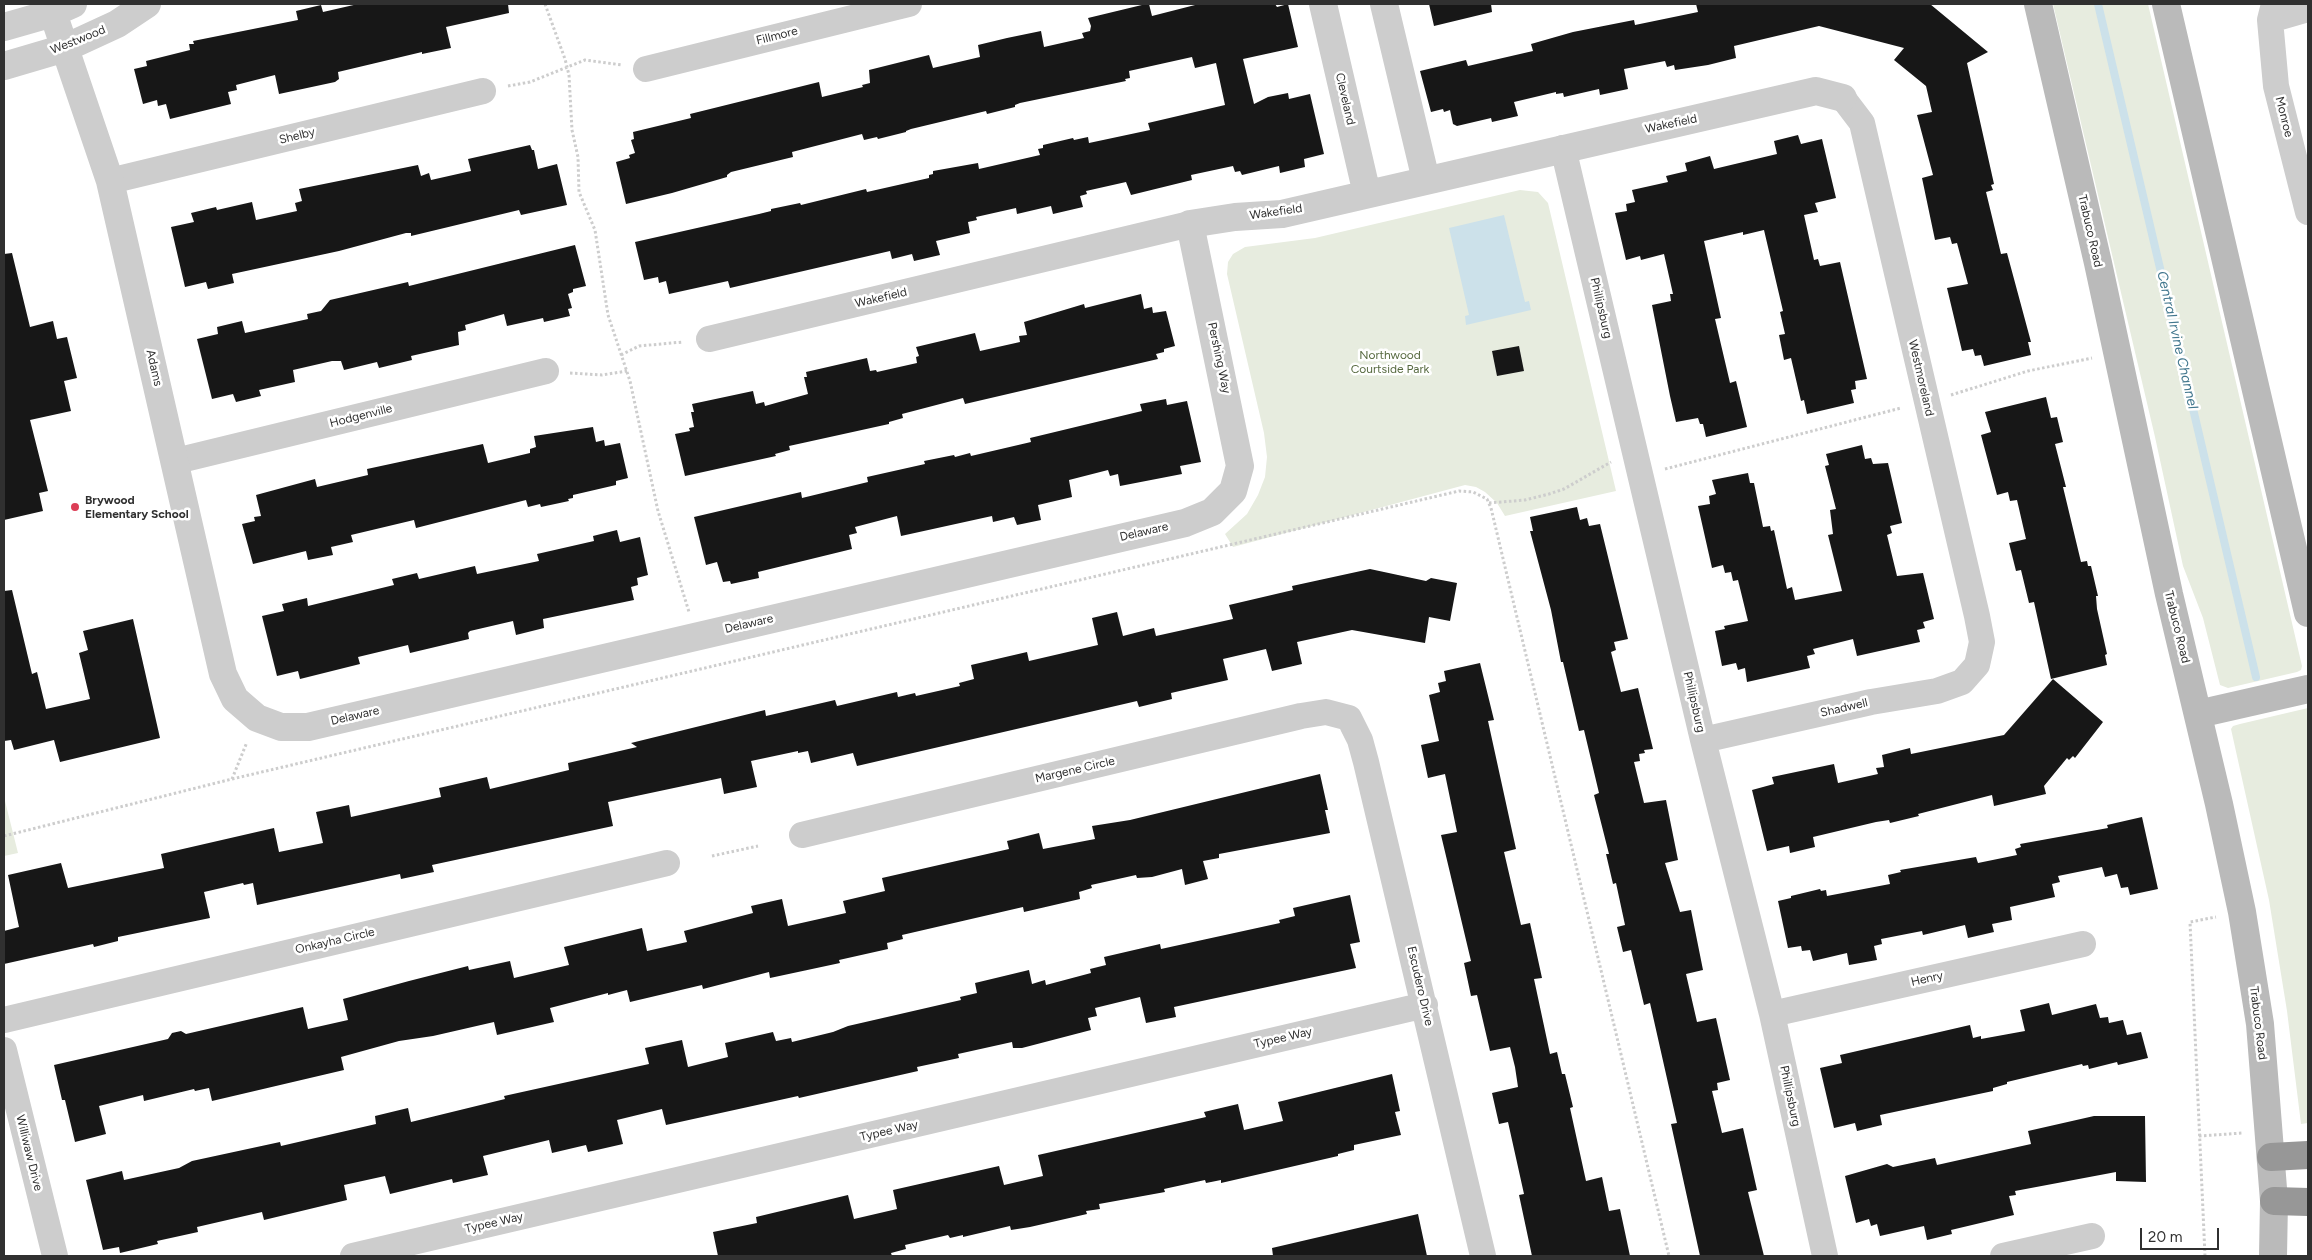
<!DOCTYPE html>
<style>
body{margin:0}
#map{position:relative;width:2312px;height:1260px;overflow:hidden;background:#fff;font-family:Figtree,sans-serif}
canvas{display:block}
.frame{position:absolute;inset:0;border:5px solid #303030;pointer-events:none}
.scale{position:absolute;left:2140px;top:1228px;width:79px;height:22px;box-sizing:border-box;border:2px solid #303030;border-top:0;padding-left:6px;font-size:15px;line-height:18px;white-space:nowrap;color:#303030;-webkit-text-stroke:4px #fff;paint-order:stroke}
</style>
<div id="map">
<canvas width="2312" height="1260"></canvas>
<div class="frame"></div>
<div class="scale">20 m</div>
</div>
<script>
const ctx = document.querySelector('canvas').getContext('2d');
ctx.lineJoin = 'round';
function fillPath(path, color) { ctx.fillStyle = color; ctx.fill(path, 'evenodd'); }
const shape = rows => new Path2D(rows.map(r => 'M' + r).join(''));
function stroke(path, color, width, dash) { ctx.strokeStyle = color; ctx.lineWidth = width; ctx.lineCap = dash ? 'butt' : 'round'; ctx.setLineDash(dash || []); ctx.stroke(path); }
function write(font, color, halo, rows, align = 'center') {
  ctx.font = font + ' Figtree,sans-serif'; ctx.lineWidth = 5; ctx.setLineDash([]); ctx.textBaseline = 'middle'; ctx.strokeStyle = halo; ctx.fillStyle = color; for (const [text, x, y, turn = 0] of rows) {
    ctx.save(); ctx.translate(x, y); ctx.rotate((+turn || 0) * Math.PI / 180); ctx.textAlign = isNaN(turn) ? turn : align; if (halo) ctx.strokeText(text, 0, 0); ctx.fillText(text, 0, 0); ctx.restore();
  }
}
const green = shape([
 [2053,4,2148,4,2302,666,2301,670,2297,672,2228,688,2220,685,2203,618,2183,566,2155,437],
 [1520,190,1538,192,1548,203,1616,491,1505,516,1497,503,1485,492,1476,487,1465,485,1233,547,1225,534,1247,514,1258,495,1265,477,1267,457,1264,433,1227,274,1228,262,1233,254,1245,247,1315,238],
 [2308,708,2308,1123,2301,1124,2287,1011,2269,900,2231,729,2233,726,2240,724],
 [4,797,18,853,4,856]
]);
const water = shape([
 [1504,215,1525,302,1529,301,1531,310,1466,325,1465,316,1469,315,1449,228]
]);
const stream = shape([
 [2098,4,2256,677]
]);
const building = shape([
 [358,4,508,4,509,13,446,27,451,48,422,54,422,52,338,72,339,79,335,82,279,94,275,75,236,85,237,90,228,92,231,104,170,119,166,104,158,106,157,100,143,104,134,69,147,66,146,61,190,50,189,44,194,44,193,41,298,20,296,11,321,5,323,12],
 [1146,4,1149,4,1152,16,1199,4,1275,4,1277,7,1288,4,1298,47,1243,59,1254,104,1268,97,1288,93,1289,99,1310,94,1324,154,1304,159,1305,167,1280,173,1279,166,1242,175,1240,171,1235,172,1233,166,1191,175,1192,180,1131,195,1126,182,1086,191,1087,194,1080,196,1083,207,1053,214,1051,206,1017,214,1016,208,976,217,977,220,968,222,970,233,936,241,940,255,914,261,912,254,892,259,890,251,730,288,728,281,669,294,666,281,659,283,658,277,644,280,635,242,759,214,771,211,771,209,800,203,801,205,866,189,867,192,929,178,929,175,933,174,933,171,978,163,979,169,1040,155,1038,149,1043,148,1043,145,1073,138,1074,140,1088,137,1089,143,1150,130,1148,123,1225,105,1216,63,1195,68,1192,57,1129,71,1130,78,1125,79,1126,81,1020,103,1015,105,1015,107,987,114,986,111,911,129,906,131,906,132,878,139,877,137,864,140,862,134,792,152,793,157,731,172,727,175,727,177,672,193,626,204,616,162,630,158,629,155,635,153,631,140,634,139,633,132,691,118,690,114,819,82,822,97,863,87,862,85,870,83,869,70,929,55,933,68,980,57,978,45,1007,38,1041,31,1044,47,1084,38,1082,33,1090,31,1091,26,1088,18],
 [1429,4,1491,4,1492,12,1434,26],
 [1696,4,1930,4,1988,52,1967,63,1994,184,1991,185,1993,190,1986,192,2001,254,2007,253,2031,342,2028,342,2031,355,1984,366,1981,355,1975,356,1973,349,1962,351,1947,288,1968,284,1957,243,1952,244,1950,237,1935,240,1922,178,1933,175,1917,115,1932,112,1926,86,1894,60,1904,48,1819,26,1734,46,1736,58,1708,65,1675,70,1674,65,1667,67,1665,61,1624,69,1628,89,1600,95,1599,89,1564,97,1563,93,1556,94,1556,92,1514,102,1518,116,1492,122,1491,118,1457,126,1453,124,1450,110,1444,112,1443,109,1431,112,1420,71,1466,60,1468,66,1533,51,1531,44,1573,32,1634,20,1635,25,1698,12],
 [1798,135,1801,144,1822,139,1836,198,1815,203,1818,212,1804,215,1814,260,1818,259,1820,266,1840,262,1867,379,1855,381,1856,389,1851,390,1854,403,1807,414,1804,400,1801,401,1791,358,1784,360,1779,335,1785,334,1780,312,1783,311,1764,230,1743,235,1743,232,1704,241,1721,318,1715,319,1730,383,1736,381,1747,427,1706,437,1703,424,1700,424,1698,418,1676,422,1670,396,1652,305,1671,301,1670,294,1673,294,1664,254,1641,260,1640,256,1626,260,1615,213,1627,211,1626,204,1635,202,1632,190,1668,182,1666,176,1687,171,1685,163,1710,156,1714,169,1777,154,1774,141],
 [530,145,532,150,534,150,538,169,557,164,567,205,521,215,519,210,411,236,411,233,406,233,339,251,232,274,234,283,208,289,206,282,185,287,171,227,194,222,191,213,216,207,217,210,252,202,256,220,297,211,295,203,302,201,299,189,418,165,421,176,429,173,431,180,471,171,468,159],
 [575,245,586,286,573,289,573,292,568,294,572,308,568,309,570,316,544,322,543,318,507,326,504,314,465,325,466,330,458,332,459,345,411,356,412,360,379,368,377,362,344,370,341,361,332,361,293,370,295,382,259,390,261,396,236,402,233,394,212,399,197,339,218,334,217,327,242,321,245,333,308,319,307,314,321,311,330,300,408,282,409,286],
 [12,253,30,327,53,321,57,339,67,337,77,378,64,381,71,411,30,420,48,491,39,493,43,511,4,520,4,254],
 [1141,294,1144,309,1152,307,1153,313,1166,311,1175,346,1164,349,1164,352,1156,354,1158,359,965,404,963,398,902,414,903,418,889,422,889,424,789,446,790,450,775,454,776,456,685,476,675,434,690,431,689,428,694,427,691,412,694,412,692,404,753,391,756,404,764,402,765,406,808,394,804,377,807,377,806,372,867,358,870,371,876,370,877,372,917,363,916,357,919,356,916,347,975,333,980,351,1020,342,1019,336,1027,335,1024,322,1084,304,1085,308],
 [1519,346,1524,371,1497,376,1492,351],
 [2046,397,2051,418,2057,417,2063,442,2055,444,2066,487,2063,487,2081,562,2087,561,2088,566,2091,566,2098,596,2096,596,2097,609,2107,654,2105,655,2107,665,2051,679,2034,602,2029,603,2021,570,2016,571,2009,543,2026,539,2017,500,2010,501,2008,492,1997,495,1981,435,1991,432,1985,412],
 [1166,399,1167,405,1187,401,1201,462,1180,466,1182,474,1120,486,1118,474,1110,476,1108,470,1069,480,1072,497,1038,505,1041,520,1017,525,1014,517,993,522,992,516,901,536,897,516,855,527,857,533,849,535,852,549,758,572,759,578,731,584,730,581,723,582,717,562,706,565,694,517,801,492,802,498,868,482,867,477,925,464,924,461,954,455,955,457,970,453,971,456,1031,442,1030,438,1142,411,1140,404],
 [593,427,596,442,604,440,605,446,620,443,628,478,616,481,616,485,573,495,573,498,568,499,569,501,541,507,540,504,528,507,526,500,416,528,414,520,351,535,353,542,331,547,333,555,308,560,306,551,253,564,242,524,255,521,254,517,261,516,256,495,315,479,317,487,368,475,367,469,483,444,488,463,530,453,530,449,536,447,534,436],
 [1862,445,1865,459,1871,458,1873,464,1888,463,1902,523,1890,526,1892,533,1887,535,1897,576,1923,573,1934,619,1923,622,1925,628,1917,630,1920,642,1857,656,1853,639,1813,649,1815,654,1807,656,1810,668,1747,682,1745,668,1738,670,1736,663,1722,666,1715,631,1725,629,1724,626,1748,621,1738,580,1733,581,1731,572,1725,573,1723,565,1712,568,1698,506,1710,504,1709,496,1716,494,1712,480,1748,473,1750,483,1754,483,1763,527,1770,526,1771,531,1774,530,1787,589,1792,587,1795,600,1842,591,1828,535,1833,534,1830,510,1836,509,1825,466,1829,465,1826,454],
 [1577,507,1580,520,1587,518,1589,526,1600,524,1628,639,1614,642,1616,650,1611,652,1621,692,1638,688,1653,749,1644,750,1645,753,1639,754,1640,761,1634,762,1644,803,1666,800,1678,860,1665,863,1680,912,1691,910,1703,970,1686,974,1697,1022,1716,1018,1730,1080,1717,1083,1718,1090,1712,1091,1722,1133,1743,1128,1757,1190,1748,1192,1764,1256,1700,1256,1671,1124,1677,1123,1650,1003,1644,1005,1631,950,1623,952,1617,927,1625,925,1616,883,1613,884,1606,854,1609,854,1594,795,1599,793,1584,730,1579,731,1563,662,1561,662,1551,610,1530,531,1533,531,1530,517],
 [617,530,620,542,640,537,648,575,637,578,638,585,631,587,634,600,543,619,544,628,516,635,513,621,470,631,468,633,469,639,410,653,408,645,358,657,360,664,300,679,298,671,277,676,262,616,284,611,282,604,307,598,308,606,394,585,392,579,417,573,419,579,475,566,477,574,539,561,537,554,594,541,593,536],
 [1370,569,1426,581,1431,578,1457,583,1450,621,1429,617,1425,643,1352,630,1297,642,1302,664,1272,671,1266,649,1223,659,1228,680,1171,693,1172,699,1139,707,1137,701,857,766,853,753,811,763,808,751,798,753,798,751,751,761,757,787,724,794,721,778,608,802,613,826,432,865,434,872,401,879,400,874,257,905,253,883,244,885,243,883,204,892,210,918,118,937,118,941,94,947,93,944,4,964,4,931,19,927,8,875,61,863,68,888,164,868,161,854,274,828,279,852,323,843,316,812,349,805,351,817,441,797,439,788,487,777,490,789,569,770,568,763,637,747,631,743,765,710,766,716,835,700,837,706,897,692,898,697,915,693,916,696,960,686,959,683,974,679,971,665,1027,652,1029,661,1098,645,1092,618,1117,612,1123,636,1154,628,1156,636,1233,619,1229,605,1293,590,1292,586],
 [12,590,32,674,37,672,46,709,90,699,79,653,88,650,83,631,133,619,160,738,60,762,54,740,14,750,11,740,4,741,4,591],
 [1480,663,1494,720,1488,721,1516,849,1504,852,1521,925,1530,923,1542,978,1534,979,1550,1054,1557,1052,1562,1074,1565,1074,1573,1107,1570,1108,1586,1181,1602,1177,1609,1211,1620,1209,1630,1256,1532,1256,1519,1195,1524,1194,1508,1122,1499,1124,1492,1093,1518,1087,1515,1067,1510,1047,1490,1051,1477,995,1471,996,1464,963,1471,961,1441,835,1457,832,1445,774,1428,778,1421,745,1439,741,1429,695,1440,692,1438,683,1446,681,1444,671],
 [2053,679,2103,722,2075,758,2073,756,2069,760,2067,758,2044,786,2046,794,1994,806,1992,795,1918,814,1919,816,1890,823,1889,820,1876,822,1813,837,1815,847,1790,853,1789,846,1767,851,1752,790,1774,784,1772,777,1834,764,1838,783,1878,774,1876,768,1884,767,1882,755,1910,748,1911,754,2004,735],
 [1320,774,1328,810,1325,810,1330,833,1219,854,1219,858,1203,861,1208,879,1185,885,1182,869,1152,877,1137,878,1136,875,1091,885,1092,888,1079,892,1080,899,1024,912,1023,907,902,935,903,939,887,943,888,949,839,960,840,963,770,978,769,972,703,989,702,985,630,1002,627,990,608,995,608,993,550,1008,554,1022,497,1035,494,1022,433,1036,399,1041,341,1057,344,1070,212,1101,209,1088,195,1091,194,1089,144,1101,143,1095,99,1106,106,1134,75,1142,65,1100,62,1100,54,1065,168,1039,172,1033,181,1031,186,1034,303,1007,308,1029,348,1020,343,999,409,981,468,966,469,970,510,961,514,978,569,965,564,947,642,928,647,951,687,942,684,931,753,913,751,906,782,899,788,926,846,913,843,901,885,891,882,878,1009,849,1007,841,1039,833,1043,849,1095,839,1092,826,1130,820],
 [2142,817,2158,889,2130,895,2128,887,2121,888,2117,874,2105,877,2102,867,2058,876,2060,882,2052,884,2055,897,2010,907,2012,920,1992,924,1994,932,1968,938,1965,925,1923,935,1922,931,1881,939,1882,944,1874,946,1877,960,1849,965,1847,953,1813,961,1810,950,1802,951,1801,946,1788,948,1778,901,1791,898,1791,896,1820,889,1821,891,1826,890,1827,896,1890,884,1888,875,1901,872,1900,870,1976,857,1978,863,2017,855,2015,849,2021,847,2020,844,2108,828,2107,825],
 [1350,895,1360,942,1350,944,1356,968,1174,1007,1176,1017,1146,1023,1140,997,1095,1008,1097,1016,1088,1018,1091,1030,1022,1048,1013,1048,1012,1042,958,1054,959,1058,917,1067,918,1071,799,1098,798,1096,666,1125,662,1109,617,1120,623,1144,588,1152,586,1145,552,1153,549,1140,483,1156,488,1175,453,1183,452,1179,390,1194,385,1176,344,1185,347,1200,264,1220,262,1212,197,1227,198,1232,157,1241,158,1244,120,1253,119,1247,103,1250,86,1180,122,1171,124,1180,179,1168,192,1161,280,1142,281,1146,376,1124,375,1116,408,1108,411,1122,505,1099,504,1096,649,1064,645,1048,682,1040,688,1067,728,1057,725,1043,773,1032,776,1041,791,1038,792,1042,833,1032,848,1026,961,1000,960,997,977,993,975,983,1029,970,1032,984,1045,980,1046,985,1091,973,1090,969,1106,965,1104,957,1160,944,1161,949,1280,923,1279,920,1295,916,1293,908],
 [2049,1003,2052,1015,2096,1004,2100,1018,2108,1017,2109,1023,2123,1020,2127,1035,2141,1032,2148,1058,2118,1065,2117,1062,2089,1069,2088,1065,2083,1066,2082,1064,2007,1082,2007,1084,1993,1088,1993,1091,1880,1115,1882,1125,1857,1131,1855,1123,1834,1128,1820,1068,1842,1063,1840,1055,1970,1025,1973,1038,1981,1036,1981,1039,2025,1031,2020,1010],
 [1392,1074,1400,1111,1395,1112,1401,1135,1354,1145,1354,1150,1338,1154,1338,1156,1221,1183,1221,1180,1206,1183,1205,1180,1164,1189,1165,1192,1099,1204,1100,1209,1086,1211,1087,1214,1030,1227,1011,1230,1010,1226,963,1237,963,1235,950,1238,948,1235,905,1245,906,1249,891,1253,892,1256,718,1256,713,1232,757,1223,756,1217,848,1195,854,1219,897,1209,893,1190,999,1166,1004,1185,1043,1176,1038,1155,1206,1117,1204,1112,1238,1104,1244,1130,1283,1121,1278,1102],
 [2094,1116,2145,1116,2146,1182,2116,1181,2116,1172,2015,1191,2016,1195,2009,1196,2014,1215,1951,1230,1952,1234,1927,1240,1924,1226,1880,1236,1877,1224,1871,1226,1869,1219,1856,1223,1845,1176,1887,1164,1893,1167,1935,1158,1937,1165,2031,1144,2028,1131],
 [1418,1214,1427,1256,1273,1256,1272,1248]
]);
const path = shape([
 [545,4,565,59,569,75,572,130,578,157,579,192,595,230,608,315,630,381,658,511,689,612],
 [508,86,530,82,585,60,622,65],
 [621,355,639,346,683,342],
 [570,373,602,375,627,371],
 [1951,395,2028,371,2092,358],
 [1665,469,1901,408],
 [1489,503,1525,500,1549,494,1564,489,1611,462],
 [232,779,1459,491,1473,492,1487,499,1491,508,1669,1256],
 [4,836,232,779,247,742],
 [712,856,758,846],
 [2199,1136,2243,1133],
 [2205,1256,2190,922,2216,917]
]);
const minor = shape([
 [2274,4,2270,20,2276,86,2308,212],
 [2270,20,2308,9],
 [646,69,909,4],
 [1563,148,1703,740,1772,1014,1825,1256],
 [110,181,483,91],
 [709,339,1190,224],
 [176,461,546,371],
 [1703,740,1871,702,1937,691,1962,682,1977,665,1982,642,1977,616,1862,123,1843,98],
 [802,835,1301,716,1326,712,1349,718,1360,740,1366,762,1483,1256],
 [1772,1014,2083,944],
 [4,1020,667,863],
 [4,1050,55,1256],
 [353,1256,1425,1005],
 [2003,1256,2092,1236]
]);
const tertiary = shape([
 [1323,4,1367,194],
 [1384,4,1426,180],
 [53,13,110,181,223,674,235,699,257,718,281,727,308,727,1185,523,1212,512,1233,491,1240,466,1190,224,1235,217,1282,214,1816,91,1843,98],
 [4,27,53,13,73,4],
 [4,66,65,48,117,24,147,4]
]);
const secondary = shape([
 [2038,4,2098,263,2169,594,2219,804,2242,912,2260,1024,2274,1201,2273,1256],
 [2166,4,2308,613],
 [2198,714,2308,689]
]);
const motorway = shape([
 [2271,1157,2308,1155],
 [2274,1201,2308,1202]
]);
const markers = [
 [75,507,5,"#dc3d56"]
];
const streetNames = [
 ["Fillmore",777,36,-14],
 ["Westwood",78,40,-22],
 ["Cleveland",1345,99,77],
 ["Monroe",2284,117,76],
 ["Wakefield",1671,124,-12],
 ["Shelby",297,136,-14],
 ["Wakefield",1276,212,-8],
 ["Trabuco Road",2090,231,77],
 ["Wakefield",881,298,-13],
 ["Phillipsburg",1601,308,77],
 ["Pershing Way",1219,358,78],
 ["Adams",154,368,77],
 ["Westmoreland",1921,378,77],
 ["Hodgenville",361,416,-14],
 ["Delaware",1144,532,-13],
 ["Delaware",749,624,-13],
 ["Trabuco Road",2177,627,76],
 ["Phillipsburg",1694,702,77],
 ["Shadwell",1844,708,-13],
 ["Delaware",355,716,-13],
 ["Margene Circle",1075,770,-13],
 ["Onkayha Circle",335,941,-13],
 ["Henry",1927,979,-13],
 ["Escudero Drive",1420,986,77],
 ["Trabuco Road",2258,1023,83],
 ["Typee Way",1283,1038,-13],
 ["Phillipsburg",1790,1096,78],
 ["Typee Way",889,1131,-13],
 ["Williwaw Drive",29,1153,76],
 ["Typee Way",494,1223,-13]
];
const parkNames = [
 ["Northwood",1390,355],
 ["Courtside Park",1390,369]
];
const poiNames = [
 ["Brywood",85,500],
 ["Elementary School",85,514]
];
const waterNames = [
 ["Central Irvine Channel",2177,340,77]
];
fillPath(green, '#e7ecdf');
fillPath(water, '#cce1ea');
stroke(stream, '#cce1ea', 8);
fillPath(building, '#171717');
stroke(path, '#cdcdcd', 3, [2.5, 2.5]);
stroke(minor, '#cdcdcd', 26);
stroke(tertiary, '#cdcdcd', 28);
stroke(secondary, '#bababa', 28);
stroke(motorway, '#979797', 28);
for (const [x, y, r, color] of markers) { const dot = new Path2D(); dot.arc(x, y, r, 0, 2 * Math.PI); ctx.fillStyle = color; ctx.fill(dot); stroke(dot, '#fff', 2); }
write('12px', '#303030', '#fff', streetNames);
write('12px', '#56693f', '#fff', parkNames);
write('bold 12px', '#303030', '#fff', poiNames, 'left');
write('italic 14px', '#42778e', '#fff', waterNames);
</script>
